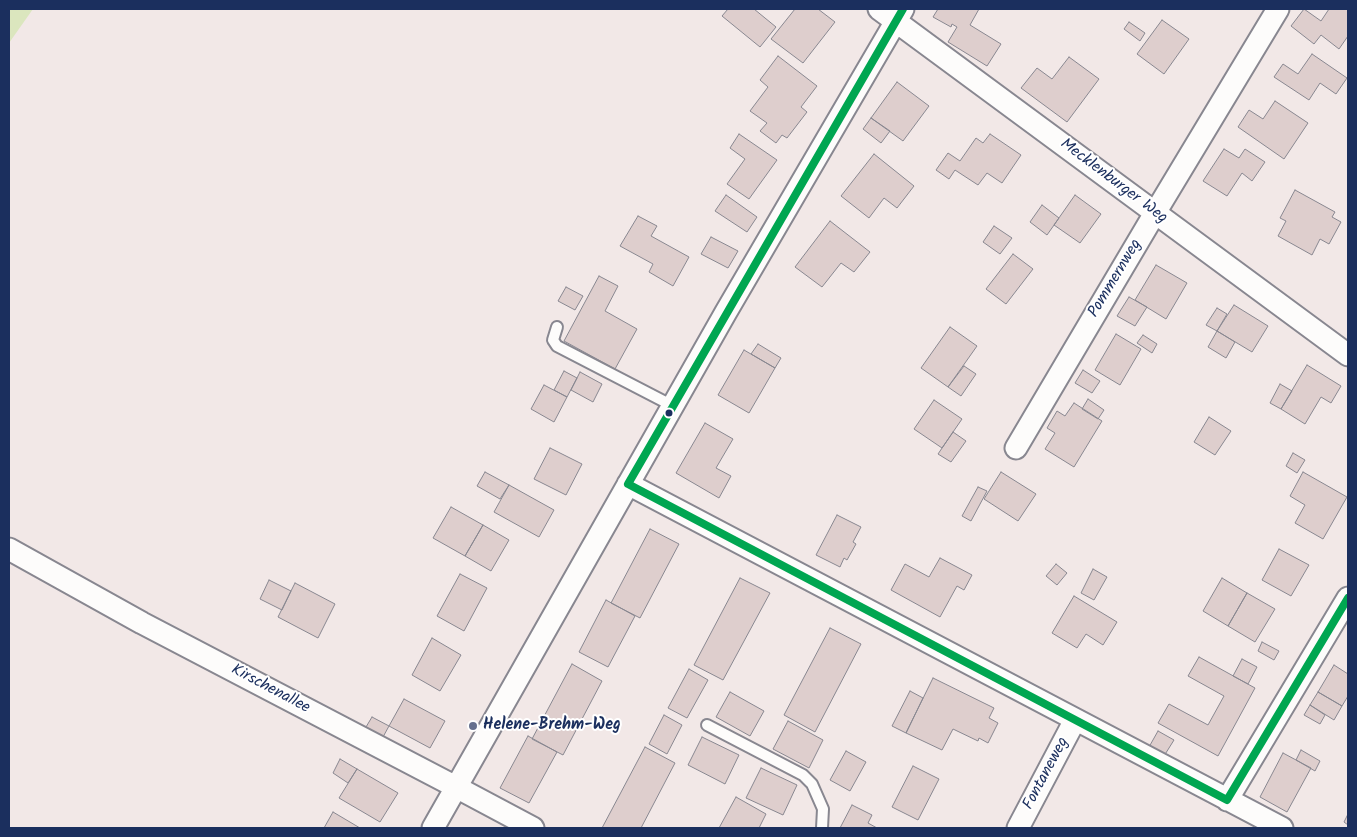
<!DOCTYPE html>
<style>
body{margin:0}
#map{position:relative;width:1357px;height:837px;overflow:hidden;background:#f2e8e7;font-family:Kalam,sans-serif}
canvas{display:block}
.frame{position:absolute;inset:0;border:10px solid #1b2f5e;pointer-events:none}
</style>
<div id="map">
<canvas width="1357" height="837"></canvas>
<div class="frame"></div>
</div>
<script>
const ctx = document.querySelector('canvas').getContext('2d');
ctx.lineJoin = 'round';
function fillPath(path, color) { ctx.fillStyle = color; ctx.fill(path, 'evenodd'); }
const shape = rows => new Path2D(rows.map(r => 'M' + r).join(''));
function stroke(path, color, width, dash) { ctx.strokeStyle = color; ctx.lineWidth = width; ctx.lineCap = dash ? 'butt' : 'round'; ctx.setLineDash(dash || []); ctx.stroke(path); }
function write(font, color, halo, rows, align = 'center') {
  ctx.font = font + ' Kalam,sans-serif'; ctx.lineWidth = 4; ctx.setLineDash([]); ctx.textBaseline = 'middle'; ctx.strokeStyle = halo; ctx.fillStyle = color; for (const [text, x, y, turn = 0] of rows) {
    ctx.save(); ctx.translate(x, y); ctx.rotate((+turn || 0) * Math.PI / 180); ctx.textAlign = isNaN(turn) ? turn : align; if (halo) ctx.strokeText(text, 0, 0); ctx.fillText(text, 0, 0); ctx.restore();
  }
}
const green = shape([
 [9,9,33,9,9,43]
]);
const building = shape([
 [728,9,754,9,776,27,760,47,722,16,728,9],
 [795,9,818,9,835,22,803,63,771,39,795,9],
 [938,9,979,9,970,25,1001,44,987,66,948,42,957,27,952,24,951,27,933,17,938,9],
 [1304,9,1321,21,1329,9,1348,9,1348,36,1339,49,1321,35,1314,44,1291,26,1304,9],
 [1162,20,1189,39,1164,74,1137,54,1162,20],
 [1129,22,1145,33,1140,41,1124,29,1129,22],
 [1312,54,1347,78,1336,94,1320,83,1309,100,1274,77,1283,64,1298,74,1312,54],
 [778,56,817,86,801,107,807,112,787,138,782,135,776,143,760,131,767,123,750,111,768,87,760,80,778,56],
 [1069,57,1099,79,1067,122,1021,88,1037,68,1052,79,1069,57],
 [897,82,929,106,903,141,871,118,897,82],
 [1275,101,1308,123,1284,159,1238,127,1249,110,1263,119,1275,101],
 [871,118,890,131,881,143,863,129,871,118],
 [739,134,777,160,749,199,727,184,745,159,730,148,739,134],
 [990,134,1021,155,1002,183,987,173,978,185,955,170,949,179,936,170,948,153,960,161,976,138,983,143,990,134],
 [1224,149,1239,158,1245,149,1265,162,1252,181,1242,173,1227,196,1203,181,1224,149],
 [874,154,914,186,897,208,884,198,869,218,841,196,874,154],
 [1295,190,1335,212,1332,217,1341,222,1329,244,1320,239,1312,255,1278,236,1286,221,1280,218,1295,190],
 [726,195,757,217,747,232,715,211,726,195],
 [1075,195,1101,214,1080,243,1054,225,1075,195],
 [1042,205,1059,218,1047,235,1030,222,1042,205],
 [638,216,657,226,651,236,689,257,673,286,649,272,653,264,620,246,638,216],
 [830,221,870,252,854,272,841,263,822,287,795,267,830,221],
 [994,226,1012,238,1000,254,983,242,994,226],
 [711,237,738,251,728,268,701,254,711,237],
 [1013,254,1033,269,1006,304,986,289,1013,254],
 [1156,265,1187,283,1166,319,1135,300,1156,265],
 [599,276,618,286,605,311,637,329,615,369,564,341,599,276],
 [566,287,583,296,575,310,558,301,566,287],
 [1129,297,1147,307,1135,326,1117,316,1129,297],
 [1234,305,1268,326,1252,352,1217,331,1234,305],
 [1217,308,1227,314,1217,331,1206,325,1217,308],
 [950,327,977,346,948,387,921,368,950,327],
 [1217,331,1235,342,1226,358,1208,347,1217,331],
 [1116,334,1141,349,1120,385,1095,370,1116,334],
 [1143,335,1157,344,1152,353,1137,343,1143,335],
 [758,344,781,358,775,368,751,354,758,344],
 [744,350,775,368,749,413,718,395,744,350],
 [1307,365,1341,386,1331,403,1321,397,1305,424,1281,409,1307,365],
 [964,366,976,374,961,396,948,387,964,366],
 [1083,370,1100,381,1092,393,1075,383,1083,370],
 [564,371,577,378,567,397,554,390,564,371],
 [580,372,602,384,593,402,571,390,580,372],
 [1280,384,1292,391,1281,409,1270,403,1280,384],
 [544,385,567,397,554,422,531,409,544,385],
 [1088,399,1104,410,1098,419,1082,409,1088,399],
 [934,400,962,419,942,448,914,429,934,400],
 [1074,403,1102,421,1074,467,1045,449,1055,433,1047,428,1057,411,1065,416,1074,403],
 [1209,417,1231,431,1215,455,1194,442,1209,417],
 [705,423,733,439,716,468,731,476,719,498,676,473,705,423],
 [953,432,966,441,951,462,938,454,953,432],
 [550,448,582,464,566,495,534,479,550,448],
 [1293,453,1305,460,1297,473,1286,466,1293,453],
 [485,472,509,485,500,499,477,486,485,472],
 [1001,472,1036,494,1018,521,984,499,1001,472],
 [1303,472,1347,497,1323,539,1295,523,1305,505,1290,496,1303,472],
 [509,485,554,510,539,537,494,512,509,485],
 [978,487,987,491,971,521,962,516,978,487],
 [451,507,483,525,465,556,433,538,451,507],
 [837,515,861,527,853,542,856,544,847,560,844,558,840,567,816,555,837,515],
 [483,525,509,540,491,571,465,556,483,525],
 [650,529,679,544,640,618,611,603,650,529],
 [1279,549,1309,565,1291,596,1262,580,1279,549],
 [940,558,972,575,964,590,957,586,940,617,891,590,905,564,929,577,940,558],
 [1056,564,1067,573,1057,585,1046,576,1056,564],
 [1093,569,1107,577,1094,600,1081,593,1093,569],
 [460,574,487,588,464,631,437,616,460,574],
 [740,578,770,593,723,680,694,665,740,578],
 [1222,578,1247,593,1228,626,1203,611,1222,578],
 [269,580,291,591,282,610,260,599,269,580],
 [295,583,335,604,318,638,278,617,295,583],
 [1247,593,1275,609,1255,642,1228,626,1247,593],
 [1074,596,1117,622,1103,645,1086,634,1077,648,1052,633,1074,596],
 [606,600,635,616,608,667,579,652,606,600],
 [830,628,861,644,815,732,784,715,830,628],
 [432,638,461,655,440,691,412,675,432,638],
 [1262,642,1279,651,1274,660,1258,651,1262,642],
 [1199,657,1255,688,1218,756,1158,723,1169,704,1208,725,1224,696,1188,676,1199,657],
 [1242,659,1257,667,1248,684,1233,676,1242,659],
 [572,664,602,681,563,755,532,739,572,664],
 [1334,665,1348,674,1348,696,1342,706,1318,692,1334,665],
 [689,669,708,680,687,718,668,708,689,669],
 [933,678,994,708,989,718,998,723,988,743,979,738,978,741,953,729,942,750,906,733,933,678],
 [910,691,923,698,906,733,892,726,910,691],
 [730,692,764,711,750,736,716,717,730,692],
 [1318,692,1342,706,1334,720,1310,705,1318,692],
 [404,699,445,721,430,748,389,726,404,699],
 [1310,705,1325,715,1320,724,1304,715,1310,705],
 [664,715,682,725,667,754,649,744,664,715],
 [372,717,389,726,383,737,366,727,372,717],
 [788,721,823,740,809,768,773,749,788,721],
 [1158,731,1174,740,1164,756,1149,747,1158,731],
 [528,736,557,752,529,803,500,788,528,736],
 [702,737,739,755,725,784,688,765,702,737],
 [645,747,675,763,641,828,602,828,645,747],
 [1301,750,1320,761,1315,771,1296,760,1301,750],
 [846,751,866,762,850,791,830,780,846,751],
 [1283,753,1311,768,1287,812,1260,797,1283,753],
 [340,759,357,769,348,783,333,773,340,759],
 [913,766,939,779,918,820,892,807,913,766],
 [761,768,797,785,783,815,746,798,761,768],
 [357,769,398,793,380,822,339,798,357,769],
 [736,797,766,814,759,828,719,828,736,797],
 [852,805,872,815,868,823,877,828,840,828,852,805],
 [333,812,360,828,324,828,333,812],
 [1348,814,1348,825,1344,822,1348,814]
]);
const lane = shape([
 [557,327,553,340,557,346,673,406],
 [707,725,803,775,812,784,823,809,822,828]
]);
const street = shape([
 [879,9,1348,355],
 [1016,448,1155,213,1278,9],
 [628,484,1282,828],
 [9,549,142,623,456,787,533,828],
 [1227,800,1348,598],
 [433,828,726,312,903,9],
 [1018,828,1075,720]
]);
const bus1 = shape([
 [903,9,628,484,1227,800,1348,598]
]);
const markers = [
 [669,413,4.5,"#1b2f5e"],
 [473,726,5,"#66708e"]
];
const streetNames = [
 ["Mecklenburger Weg",1113,182,37],
 ["Pommernweg",1116,279,-59],
 ["Kirschenallee",270,690,28],
 ["Fontaneweg",1047,774,-62]
];
const poiNames = [
 ["Helene-Brehm-Weg",483,726]
];
fillPath(green, '#dbe6be');
fillPath(building, '#dececd');
stroke(building, '#888790', 1);
stroke(lane, '#888790', 14);
stroke(street, '#888790', 25);
stroke(lane, '#fdfcfb', 10);
stroke(street, '#fdfcfb', 21);
stroke(bus1, '#00a651', 8);
for (const [x, y, r, color] of markers) { const dot = new Path2D(); dot.arc(x, y, r, 0, 2 * Math.PI); ctx.fillStyle = color; ctx.fill(dot); stroke(dot, '#fff', 2); }
write('16px', '#1b2f5e', '#fff', streetNames);
write('bold 16px', '#1b2f5e', '#fff', poiNames, 'left');
</script>
